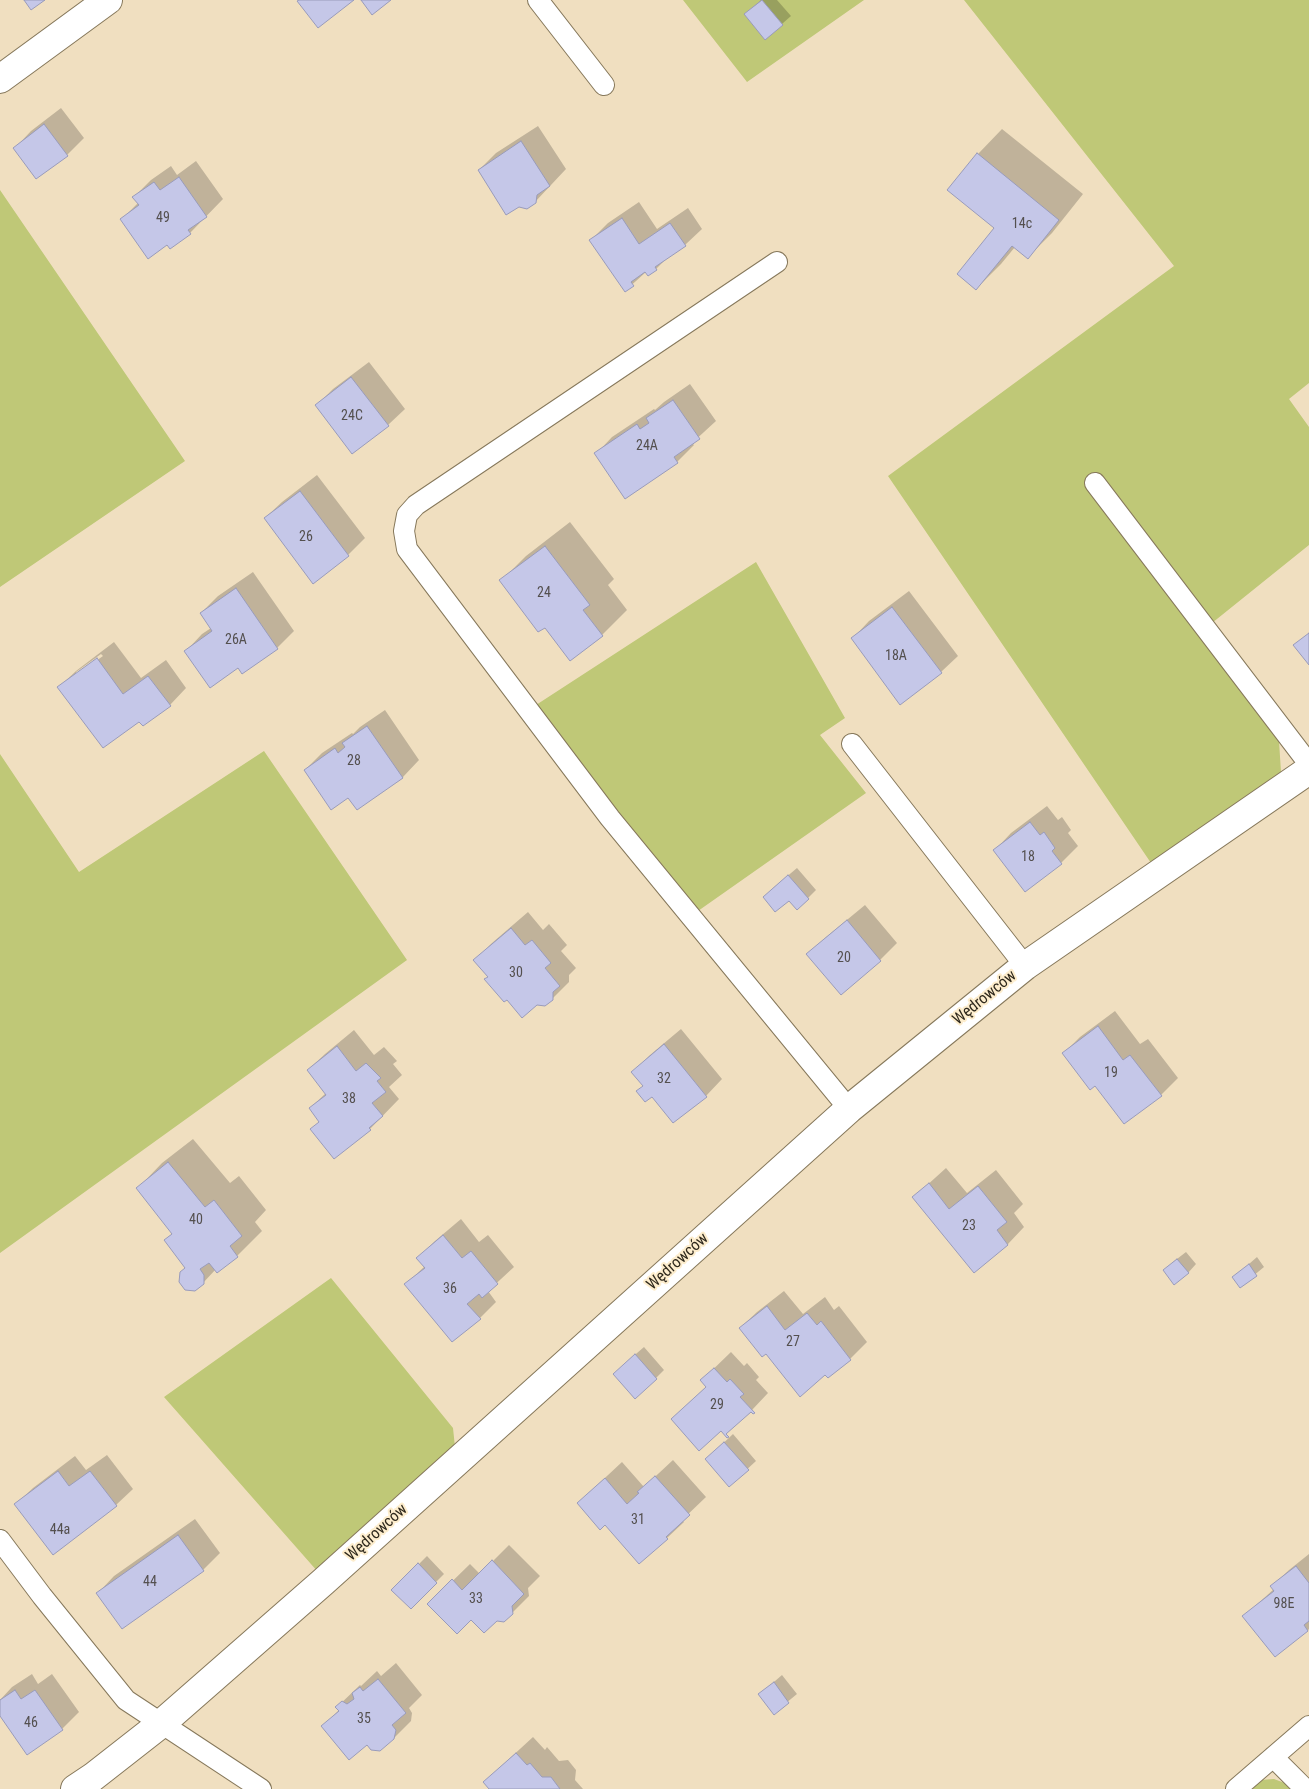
<!DOCTYPE html>
<meta charset="utf-8">
<style>
body{margin:0}
canvas{display:block;background:#f0dfc0}
</style>
<canvas width="1309" height="1789"></canvas>
<script>
const ctx = document.querySelector('canvas').getContext('2d');
ctx.lineJoin = 'round';
function fillPath(path, color) { ctx.fillStyle = color; ctx.fill(path, 'evenodd'); }
const shape = rows => new Path2D(rows.map(r => 'M' + r).join(''));
function stroke(path, color, width, dash) { ctx.strokeStyle = color; ctx.lineWidth = width; ctx.lineCap = dash ? 'butt' : 'round'; ctx.setLineDash(dash || []); ctx.stroke(path); }
function write(font, color, halo, rows, align = 'center') {
  ctx.font = font + ' "Roboto Condensed",sans-serif'; ctx.lineWidth = 4; ctx.setLineDash([]); ctx.textBaseline = 'middle'; ctx.strokeStyle = halo; ctx.fillStyle = color; for (const [text, x, y, turn = 0] of rows) {
    ctx.save(); ctx.translate(x, y); ctx.rotate((+turn || 0) * Math.PI / 180); ctx.textAlign = isNaN(turn) ? turn : align; if (halo) ctx.strokeText(text, 0, 0); ctx.fillText(text, 0, 0); ctx.restore();
  }
}
const green = shape([
 [683,0,864,0,747,82],
 [964,0,1309,0,1309,383,1289,399,1309,427,1309,545,1212,623,1087,484,1279,741,1281,772,1151,863,888,476,1174,266],
 [0,190,185,461,0,587],
 [756,562,845,718,820,735,866,793,698,911,617,811,536,705],
 [264,751,407,960,0,1253,0,754,79,872],
 [331,1278,453,1428,455,1447,318,1572,164,1397],
 [1274,1779,1290,1785,1294,1789,1250,1789,1260,1780]
]);
const shadow = shape([
 [761,0,777,0,791,16,766,38,746,14],
 [61,108,84,138,67,155,15,148,31,131],
 [538,126,566,169,535,202,519,205,479,170,496,153],
 [1002,129,1083,194,1052,233,1028,257,1015,247,1001,264,976,289,996,228,978,154],
 [196,161,223,199,190,233,167,243,122,219,138,203,134,197,151,180,171,166,177,175],
 [639,202,657,229,688,208,702,229,685,245,667,258,656,269,646,272,626,290,591,240,608,223],
 [369,362,405,409,388,425,317,405,333,389],
 [690,384,716,421,692,443,694,445,677,462,625,497,596,454,612,437,654,409,655,410,664,402],
 [317,475,365,538,348,555,265,518,282,502],
 [570,522,614,579,608,585,627,610,602,635,546,626,501,581,526,556],
 [253,572,294,631,277,648,186,651,202,634,211,628,201,613,218,596],
 [909,591,958,656,941,672,853,638,869,621],
 [114,642,141,678,166,660,186,688,170,705,139,720,59,687,76,671],
 [101,654,103,656,76,675,76,672],
 [385,710,419,760,403,777,357,808,349,797,305,770,322,753,352,733,353,734,360,727],
 [1047,806,1058,820,1062,817,1071,830,1068,833,1078,846,1061,863,995,850,1011,833],
 [797,868,816,890,808,898,789,899,772,889],
 [865,905,897,943,880,960,841,993,808,954,825,938],
 [528,912,543,930,549,924,567,945,561,951,576,968,569,975,569,982,552,999,489,976,475,960,492,943],
 [1115,1011,1140,1044,1148,1039,1178,1078,1161,1095,1124,1123,1095,1085,1064,1053,1080,1037],
 [681,1029,722,1079,706,1096,652,1095,638,1091,644,1085,633,1072,650,1055],
 [354,1030,374,1055,384,1047,397,1061,393,1064,402,1075,389,1087,399,1099,370,1129,334,1157,312,1129,320,1121,310,1108,326,1093,308,1070,325,1054],
 [193,1139,230,1183,239,1176,266,1210,255,1222,262,1231,237,1256,216,1269,203,1283,186,1267,165,1240,173,1233,138,1188,162,1163],
 [946,1168,967,1193,996,1170,1023,1204,1014,1213,1024,1227,1008,1244,974,1271,914,1197],
 [461,1219,479,1242,488,1235,514,1267,488,1291,496,1302,480,1318,406,1284,425,1266,418,1258,435,1241],
 [1186,1252,1196,1264,1188,1273,1173,1262],
 [1257,1257,1264,1267,1241,1286,1234,1277],
 [784,1291,803,1314,825,1297,834,1310,839,1306,867,1342,850,1359,828,1376,825,1373,766,1352,740,1328,757,1312],
 [644,1347,664,1370,656,1378,622,1366],
 [731,1352,744,1366,747,1363,759,1377,756,1380,768,1393,752,1410,721,1429,672,1419,707,1386,702,1380],
 [733,1434,756,1461,730,1485,715,1451],
 [107,1455,133,1489,116,1505,16,1504,33,1488,75,1456,86,1470],
 [673,1460,706,1497,682,1520,684,1522,667,1538,605,1523,578,1503,622,1462,644,1487],
 [195,1519,220,1553,203,1570,98,1593,114,1576],
 [509,1545,540,1576,528,1588,529,1596,512,1613,471,1618,429,1604,470,1564,480,1574],
 [1309,1554,1309,1629,1307,1631,1244,1616,1274,1589,1272,1586,1289,1570],
 [427,1556,444,1574,411,1607,393,1590],
 [396,1663,422,1695,409,1708,412,1713,411,1721,394,1738,367,1744,323,1726,339,1710,337,1707,360,1685,361,1686,377,1671,381,1676],
 [32,1674,38,1684,52,1674,79,1712,62,1729,0,1710,0,1700,12,1687],
 [782,1675,797,1694,774,1713,760,1694],
 [533,1737,545,1750,547,1747,559,1761,568,1760,576,1770,575,1780,583,1789,491,1789,484,1782]
]);
const building = shape([
 [24,0,45,0,31,10,24,0],
 [299,0,354,0,318,28,297,1,299,0],
 [361,0,391,0,372,15,361,0],
 [762,0,783,25,765,40,744,14,762,0],
 [44,124,68,156,36,179,13,148,44,124],
 [521,141,550,186,537,195,536,203,527,209,519,207,506,215,478,170,521,141],
 [977,153,1059,220,1028,259,1012,246,976,290,957,274,994,228,947,190,977,153],
 [179,177,207,217,188,230,191,234,170,249,167,245,148,259,120,219,139,205,132,197,154,182,160,190,179,177],
 [622,218,639,244,670,223,686,246,655,267,657,270,648,276,645,272,631,282,634,286,625,292,589,240,622,218],
 [351,377,389,426,352,454,315,405,351,377],
 [673,400,700,439,674,457,678,463,625,499,594,453,637,424,640,429,649,423,646,418,673,400],
 [300,491,349,556,313,584,264,518,300,491],
 [545,546,590,605,583,610,603,636,570,661,545,628,538,632,499,580,545,546],
 [236,588,278,649,242,674,238,668,210,688,184,651,212,631,200,613,236,588],
 [892,607,942,673,900,705,851,638,892,607],
 [1309,633,1309,665,1293,645,1309,633],
 [97,658,123,694,148,676,171,706,143,726,139,722,103,748,57,687,97,658],
 [367,726,403,778,357,810,348,798,331,810,304,770,335,748,338,753,345,747,342,743,367,726],
 [1030,822,1040,835,1044,832,1055,848,1052,851,1062,864,1025,892,993,850,1030,822],
 [788,875,809,899,797,910,789,901,775,912,763,897,788,875],
 [847,920,881,961,841,995,806,954,847,920],
 [511,928,525,945,532,940,551,963,545,968,560,986,553,992,553,1000,545,1006,537,1005,522,1018,507,1000,504,1002,484,979,488,977,473,960,511,928],
 [1098,1026,1123,1060,1130,1055,1162,1096,1124,1124,1095,1086,1090,1090,1062,1053,1098,1026],
 [664,1044,707,1097,673,1123,652,1097,645,1102,636,1091,643,1086,631,1072,664,1044],
 [337,1046,356,1071,366,1063,381,1078,377,1081,386,1092,372,1103,383,1116,369,1128,371,1130,334,1159,310,1129,319,1122,309,1108,326,1095,307,1070,337,1046],
 [168,1162,205,1207,214,1200,242,1236,230,1246,238,1257,217,1273,209,1263,200,1269,204,1275,204,1284,195,1291,185,1290,179,1282,180,1272,185,1268,164,1240,172,1234,136,1188,168,1162],
 [929,1183,949,1209,978,1186,1007,1222,997,1230,1008,1245,974,1273,912,1197,929,1183],
 [443,1235,462,1258,471,1251,498,1284,482,1298,479,1294,467,1304,481,1319,452,1342,404,1284,425,1268,416,1258,443,1235],
 [1177,1259,1189,1273,1174,1285,1163,1270,1177,1259],
 [1249,1264,1257,1276,1240,1288,1232,1277,1249,1264],
 [767,1306,785,1330,807,1313,817,1325,821,1321,851,1360,828,1378,825,1375,800,1397,766,1354,762,1357,739,1328,767,1306],
 [635,1354,657,1379,635,1399,613,1374,635,1354],
 [714,1368,727,1382,730,1379,744,1394,740,1397,755,1413,753,1414,751,1412,726,1434,729,1437,727,1438,721,1431,699,1451,671,1419,706,1387,700,1380,714,1368],
 [724,1442,749,1470,729,1487,705,1459,724,1442],
 [58,1471,69,1486,90,1471,117,1506,53,1555,14,1504,58,1471],
 [655,1476,690,1515,666,1537,668,1539,639,1564,605,1525,600,1530,577,1503,605,1478,627,1504,639,1493,637,1492,655,1476],
 [178,1535,204,1571,122,1629,96,1593,178,1535],
 [492,1560,524,1594,512,1606,513,1614,504,1622,497,1621,484,1633,471,1620,457,1634,427,1604,452,1579,462,1590,492,1560],
 [418,1563,437,1583,411,1609,391,1590,418,1563],
 [1296,1566,1309,1583,1309,1621,1304,1625,1308,1631,1275,1657,1242,1616,1274,1591,1270,1586,1296,1566],
 [378,1679,406,1713,392,1725,396,1730,394,1739,380,1751,371,1750,367,1745,349,1760,321,1726,339,1711,335,1707,342,1701,347,1704,354,1699,352,1693,360,1687,363,1691,378,1679],
 [774,1682,789,1703,774,1715,758,1694,774,1682],
 [15,1690,21,1699,35,1690,63,1730,27,1755,0,1716,0,1700,15,1690],
 [516,1753,527,1765,530,1763,542,1777,551,1777,560,1789,489,1789,483,1782,516,1753]
]);
const lane = shape([
 [538,0,604,85],
 [777,262,416,505,407,515,404,531,407,549,610,818,849,1109],
 [1095,483,1309,764],
 [852,744,1025,966],
 [0,1540,42,1596,126,1700,261,1789],
 [1273,1757,1305,1789],
 [1236,1789,1309,1726]
]);
const street = shape([
 [0,79,108,0],
 [75,1789,93,1777,162,1723,323,1582,849,1109,1025,966,1309,770]
]);
const numberNames = [
 ["49",163,218],
 ["14c",1022,224],
 ["24C",352,416],
 ["24A",647,446],
 ["26",306,537],
 ["24",544,593],
 ["26A",236,640],
 ["18A",896,656],
 ["28",354,761],
 ["18",1028,857],
 ["20",844,958],
 ["30",516,973],
 ["19",1111,1073],
 ["32",664,1079],
 ["38",349,1099],
 ["40",196,1220],
 ["23",969,1226],
 ["36",450,1289],
 ["27",793,1342],
 ["29",717,1405],
 ["31",638,1520],
 ["44a",60,1530],
 ["44",150,1582],
 ["33",476,1599],
 ["98E",1284,1604],
 ["35",364,1719],
 ["46",31,1723]
];
const streetNames = [
 ["Wędrowców",985,998,-39],
 ["Wędrowców",678,1262,-42],
 ["Wędrowców",377,1533,-42]
];
fillPath(green, '#bfc877');
fillPath(shadow, '#0003');
fillPath(building, '#c5c7e8');
stroke(building, '#999bba', 1);
stroke(lane, '#86785b', 22);
stroke(street, '#86785b', 30);
stroke(lane, '#fff', 20);
stroke(street, '#fff', 28);
write('14px', '#54504f', null, numberNames);
write('16px', '#2e281c', '#fdedcd', streetNames);
</script>
